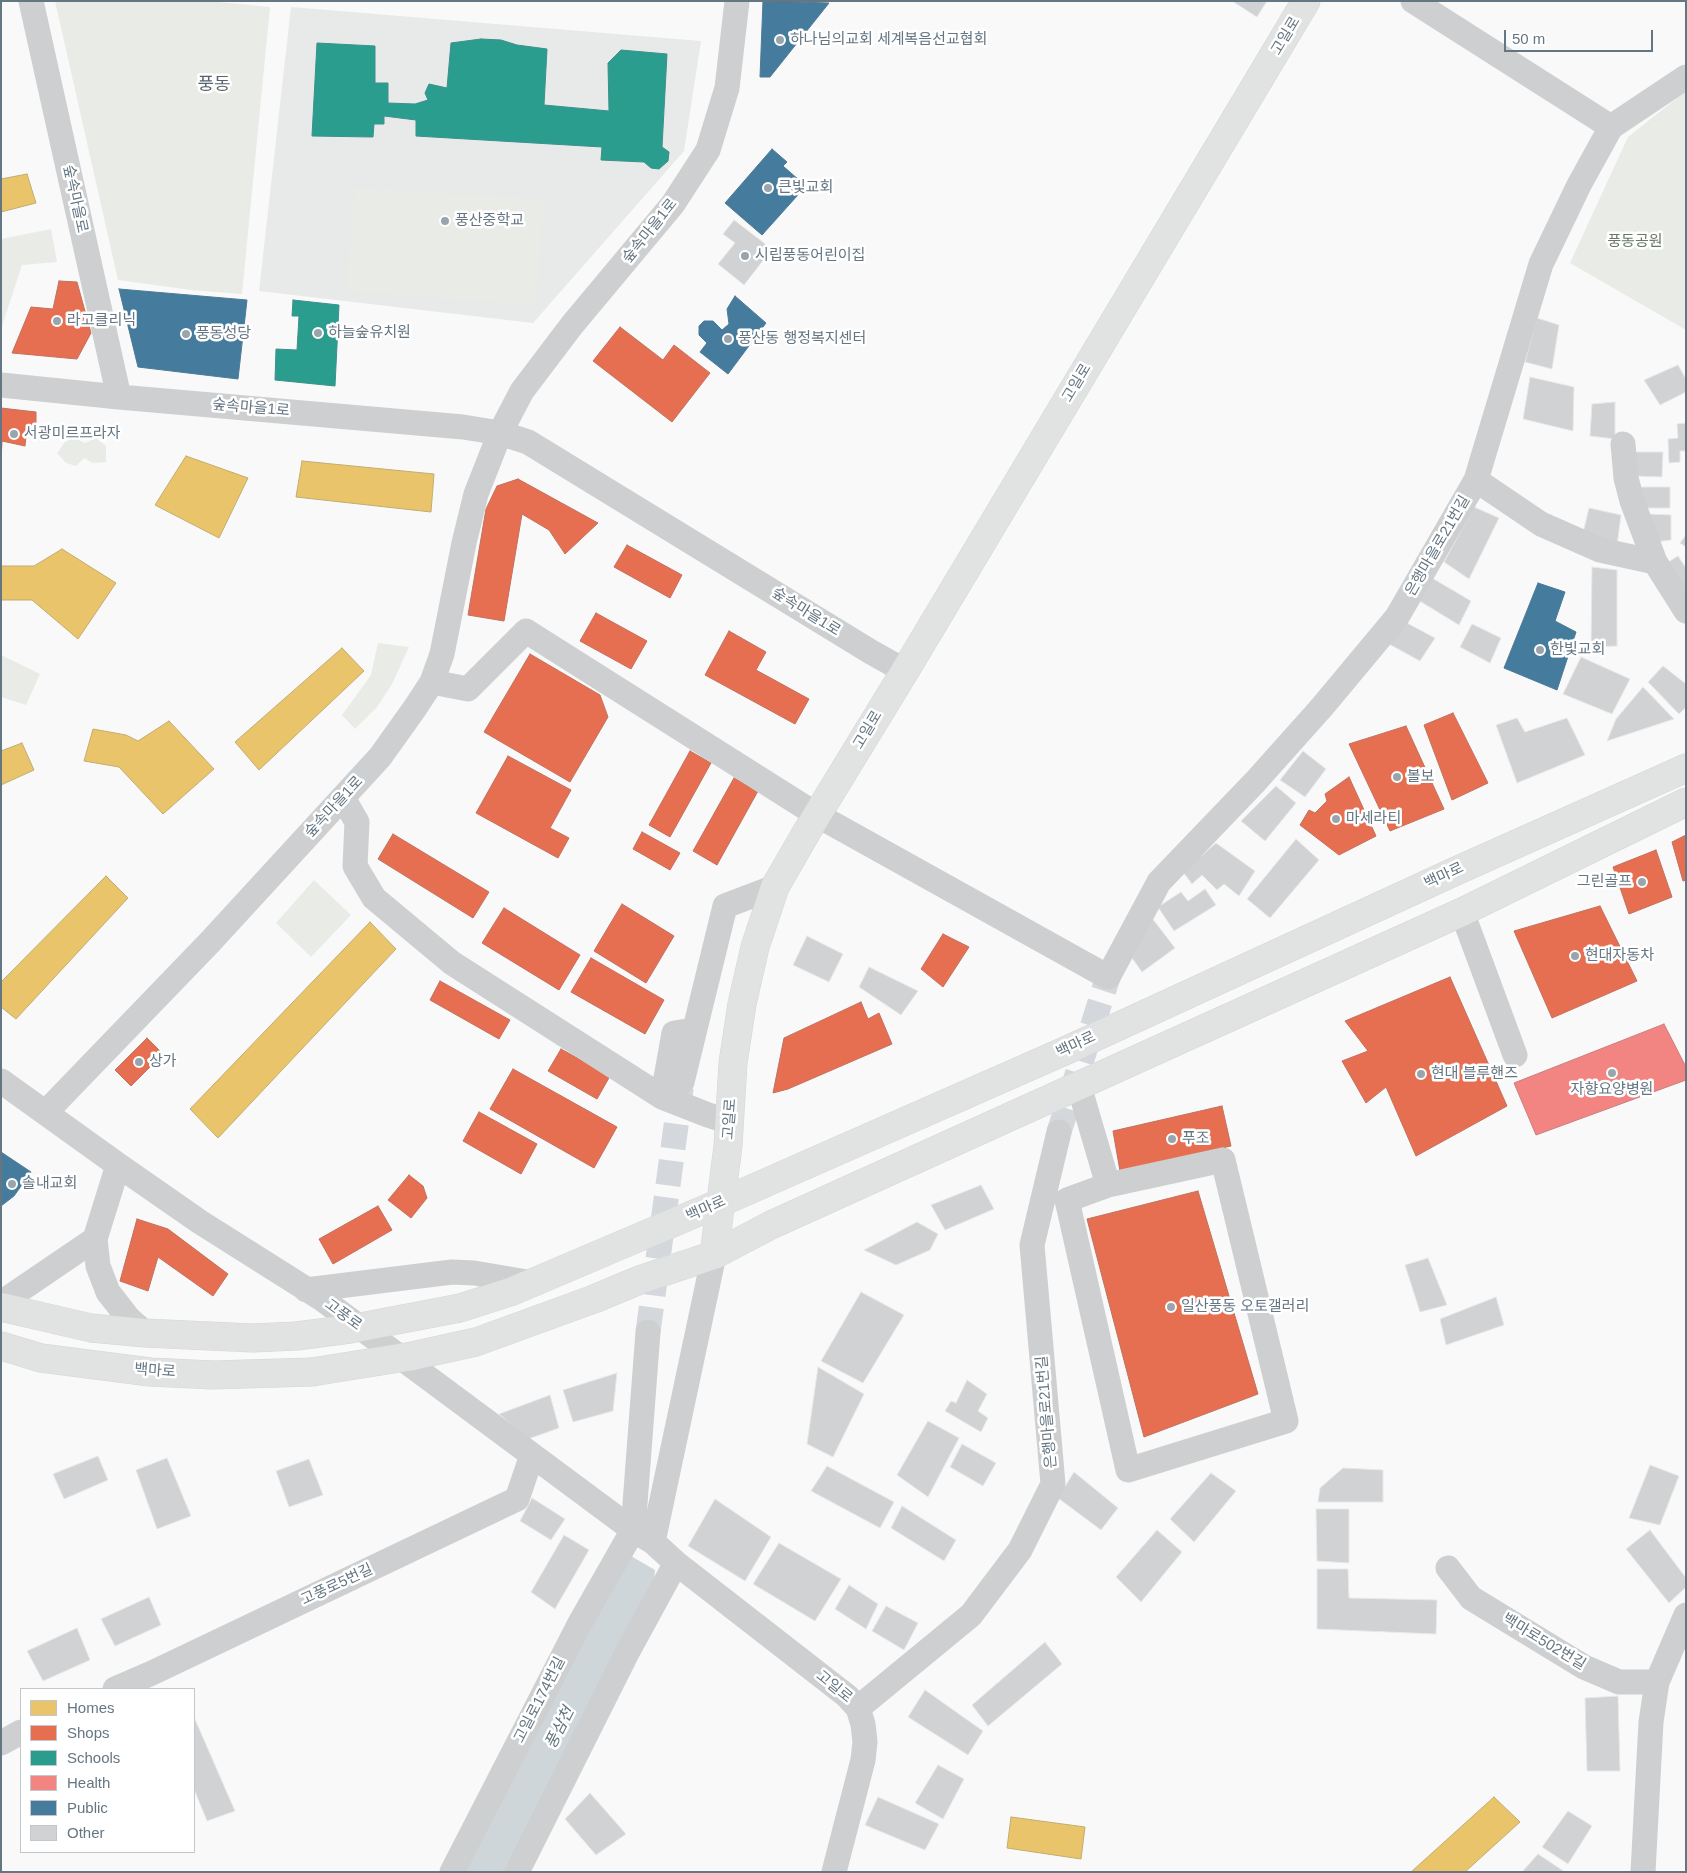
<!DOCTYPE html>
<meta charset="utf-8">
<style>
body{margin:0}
#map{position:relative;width:1687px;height:1873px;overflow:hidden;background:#f9f9f9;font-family:Helvetica,sans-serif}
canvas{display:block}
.frame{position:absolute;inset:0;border:2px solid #657683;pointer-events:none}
.legend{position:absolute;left:20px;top:1688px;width:175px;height:165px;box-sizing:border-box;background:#fff;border:1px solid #c1c8cd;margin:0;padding:6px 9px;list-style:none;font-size:15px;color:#657683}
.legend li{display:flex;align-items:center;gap:10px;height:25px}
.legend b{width:25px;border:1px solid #c1c8cd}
.scale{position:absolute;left:1504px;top:30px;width:149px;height:22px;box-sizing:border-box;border:2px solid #657683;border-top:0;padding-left:6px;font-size:15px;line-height:18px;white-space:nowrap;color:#657683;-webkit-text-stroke:4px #fff;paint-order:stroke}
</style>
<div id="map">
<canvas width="1687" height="1873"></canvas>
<div class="frame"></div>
<ul class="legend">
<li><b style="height:14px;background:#e9c46a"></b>Homes</li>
<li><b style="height:14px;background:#e76f51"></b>Shops</li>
<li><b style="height:14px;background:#2a9d8f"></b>Schools</li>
<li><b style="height:14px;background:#f28482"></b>Health</li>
<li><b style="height:14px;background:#457b9d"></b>Public</li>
<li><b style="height:14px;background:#d0d2d3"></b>Other</li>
</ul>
<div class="scale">50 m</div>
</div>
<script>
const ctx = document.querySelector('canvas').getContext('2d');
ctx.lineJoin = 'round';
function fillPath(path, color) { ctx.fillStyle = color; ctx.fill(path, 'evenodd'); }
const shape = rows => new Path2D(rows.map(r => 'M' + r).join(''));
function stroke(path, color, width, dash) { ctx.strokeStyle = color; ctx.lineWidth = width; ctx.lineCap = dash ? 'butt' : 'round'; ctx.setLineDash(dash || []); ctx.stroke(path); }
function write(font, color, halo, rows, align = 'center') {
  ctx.font = font + ' Helvetica,"Noto Sans KR",sans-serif'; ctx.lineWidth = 5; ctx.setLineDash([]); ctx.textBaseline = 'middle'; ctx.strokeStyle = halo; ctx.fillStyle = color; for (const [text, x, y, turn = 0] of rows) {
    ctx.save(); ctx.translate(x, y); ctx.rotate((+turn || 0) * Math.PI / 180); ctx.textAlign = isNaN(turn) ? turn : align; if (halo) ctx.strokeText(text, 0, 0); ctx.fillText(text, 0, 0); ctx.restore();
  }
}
const built = shape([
 [291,7,701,41,684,151,533,323,259,291]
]);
const green = shape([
 [55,1,208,1,270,7,242,294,191,290,118,280],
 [1686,91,1686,330,1570,263,1628,137],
 [354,188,544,199,537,306,346,291],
 [51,229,57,262,22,265,1,329,1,239],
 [74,438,85,443,96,438,106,446,106,462,93,463,84,458,76,466,66,463,57,453,65,442],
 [378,643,409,647,392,684,377,707,355,729,342,715,371,675],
 [1,655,40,674,26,705,1,697],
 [314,880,351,915,311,957,276,923]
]);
const water = shape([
 [624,1552,655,1570,653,1590,507,1872,460,1872]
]);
const homes = shape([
 [27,174,36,203,1,212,1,179,27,174],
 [186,456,248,478,219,538,155,505,186,456],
 [302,461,434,474,431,512,296,497,302,461],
 [62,549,116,583,78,639,32,600,1,600,1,566,34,566,62,549],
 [342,648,364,671,259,770,235,742,342,648],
 [169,721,214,769,163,814,119,767,84,761,93,729,126,735,138,741,169,721],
 [22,743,34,770,1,785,1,751,22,743],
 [106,876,128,898,16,1019,1,1007,1,982,106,876],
 [370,922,396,949,218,1138,190,1109,370,922],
 [1494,1797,1520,1822,1465,1872,1411,1872,1494,1797],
 [1011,1817,1085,1827,1081,1859,1007,1848,1011,1817]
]);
const shops = shape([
 [59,281,77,282,91,333,77,359,12,353,31,307,53,309,59,281],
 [620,327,663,360,674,345,710,373,672,422,593,361,620,327],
 [1,408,36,412,36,428,27,427,25,446,2,441,1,460,1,408],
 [518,479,598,523,565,554,549,530,522,514,504,621,468,615,486,509,497,486,518,479],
 [627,545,682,575,670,598,614,567,627,545],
 [596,613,647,641,631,669,580,641,596,613],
 [729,631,766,652,756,670,809,699,795,724,705,675,729,631],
 [530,654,600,695,608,717,570,782,484,732,530,654],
 [1453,713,1488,783,1452,800,1424,725,1453,713],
 [1406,726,1444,809,1390,831,1349,744,1406,726],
 [690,751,711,763,670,837,649,825,690,751],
 [508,756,571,790,550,828,569,838,558,858,476,813,508,756],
 [1349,777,1376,836,1339,855,1300,825,1309,810,1315,813,1327,801,1325,794,1349,777],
 [734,778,758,791,717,865,693,851,734,778],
 [642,832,680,853,670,870,633,849,642,832],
 [393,834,489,892,473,918,378,859,393,834],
 [1686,835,1686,880,1683,881,1672,842,1686,835],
 [1656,850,1672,897,1629,914,1613,867,1656,850],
 [622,904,674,936,646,983,594,951,622,904],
 [1600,906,1637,981,1552,1018,1514,931,1600,906],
 [504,908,580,955,559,990,482,943,504,908],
 [943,934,969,947,943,987,921,969,943,934],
 [591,958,664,1000,645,1034,571,992,591,958],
 [1450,977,1507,1106,1416,1156,1386,1087,1366,1103,1342,1061,1368,1051,1345,1021,1450,977],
 [440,981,510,1020,499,1039,430,1000,440,981],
 [861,1002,868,1019,879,1013,892,1044,788,1089,773,1093,784,1038,861,1002],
 [147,1038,163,1054,131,1086,115,1070,147,1038],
 [561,1049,610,1076,597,1099,548,1071,561,1049],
 [513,1069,617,1127,594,1168,490,1109,513,1069],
 [1222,1106,1231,1146,1120,1171,1113,1131,1222,1106],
 [479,1112,537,1144,521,1174,463,1141,479,1112],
 [409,1175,423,1186,427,1198,411,1218,388,1200,409,1175],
 [1198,1191,1258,1394,1144,1437,1087,1219,1198,1191],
 [378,1206,392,1230,333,1264,319,1239,378,1206],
 [137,1219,168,1229,228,1274,213,1296,158,1257,148,1291,120,1281,137,1219]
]);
const schools = shape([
 [481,39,501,40,517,45,547,49,544,105,609,111,608,63,621,50,667,54,662,147,669,152,668,161,659,169,651,168,644,162,601,160,602,147,416,136,416,120,384,116,384,124,374,124,373,137,312,136,317,43,375,46,375,83,388,83,388,103,415,104,428,100,425,93,429,84,447,88,451,43,481,39],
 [293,300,339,305,335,386,275,380,276,349,297,350,299,316,292,316,293,300]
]);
const health = shape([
 [1664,1024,1686,1067,1686,1080,1536,1135,1514,1083,1664,1024]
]);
const public = shape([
 [763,1,829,3,770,77,760,77,763,1],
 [772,149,787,162,783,166,799,180,797,196,762,235,725,203,772,149],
 [119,289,247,300,238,379,138,367,119,289],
 [735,296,766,323,728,374,700,352,707,343,699,335,699,326,704,321,713,321,722,330,729,324,727,309,735,296],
 [1538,583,1565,592,1555,621,1576,632,1557,690,1504,668,1538,583],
 [1,1152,31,1172,14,1196,1,1206,1,1152]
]);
const building = shape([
 [1232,1,1267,1,1257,17,1232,1],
 [734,220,772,249,744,285,718,264,735,243,723,234,734,220],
 [1537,318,1559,325,1552,369,1525,362,1537,318],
 [1678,365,1686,379,1686,392,1660,405,1644,380,1678,365],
 [1530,377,1574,387,1573,431,1523,419,1530,377],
 [1615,402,1615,439,1590,436,1592,404,1615,402],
 [1686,423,1686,451,1680,451,1680,462,1669,463,1668,439,1678,438,1677,424,1686,423],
 [1635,452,1663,452,1662,477,1636,476,1635,452],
 [1639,487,1670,487,1670,508,1644,508,1639,487],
 [1474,507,1499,518,1469,579,1444,562,1474,507],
 [1589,508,1621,515,1617,546,1583,533,1589,508],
 [1649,514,1671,515,1671,540,1655,542,1649,514],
 [1686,535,1686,547,1680,543,1686,535],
 [1678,556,1686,568,1686,597,1665,564,1678,556],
 [1592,567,1617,570,1617,646,1591,647,1592,567],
 [1432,578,1471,601,1459,625,1418,600,1432,578],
 [1405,622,1435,638,1420,661,1389,644,1405,622],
 [1472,624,1501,638,1490,663,1460,647,1472,624],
 [1581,657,1630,679,1612,714,1563,694,1581,657],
 [1663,666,1686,684,1686,707,1679,714,1648,682,1663,666],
 [1643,687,1674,719,1607,741,1616,719,1643,687],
 [1517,718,1525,732,1567,718,1585,755,1517,783,1496,725,1517,718],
 [1303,751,1326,769,1305,797,1280,780,1303,751],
 [1276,786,1296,803,1265,841,1241,821,1276,786],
 [1296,839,1319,860,1270,918,1247,899,1296,839],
 [1216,843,1255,871,1239,896,1224,884,1217,890,1202,875,1192,884,1183,872,1216,843],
 [1205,889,1216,905,1174,931,1158,907,1181,892,1188,901,1205,889],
 [1152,918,1175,948,1142,972,1132,958,1152,918],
 [807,936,843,954,829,982,793,965,807,936],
 [869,967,918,991,901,1015,859,987,869,967],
 [981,1185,994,1209,945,1230,931,1205,981,1185],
 [917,1222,938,1234,930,1250,896,1265,864,1250,917,1222],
 [1428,1258,1447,1305,1420,1312,1405,1265,1428,1258],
 [861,1292,904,1315,863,1383,821,1361,861,1292],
 [1496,1297,1504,1325,1446,1345,1440,1319,1496,1297],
 [818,1367,864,1394,833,1457,807,1444,818,1367],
 [617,1373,613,1411,573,1422,563,1390,617,1373],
 [967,1380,987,1394,978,1411,988,1418,981,1432,945,1411,951,1401,956,1403,967,1380],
 [550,1395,559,1428,528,1439,499,1414,550,1395],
 [928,1421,959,1438,928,1497,897,1475,928,1421],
 [962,1444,996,1463,983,1486,950,1467,962,1444],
 [98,1456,108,1480,64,1499,53,1474,98,1456],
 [167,1458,191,1516,157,1529,136,1470,167,1458],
 [309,1459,323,1495,289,1507,276,1471,309,1459],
 [1650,1465,1679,1476,1660,1525,1629,1518,1650,1465],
 [827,1466,894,1502,880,1528,811,1491,827,1466],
 [1343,1468,1383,1470,1383,1502,1318,1502,1320,1488,1343,1468],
 [1074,1472,1118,1508,1101,1530,1058,1498,1074,1472],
 [1211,1473,1236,1491,1194,1542,1170,1519,1211,1473],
 [532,1498,565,1519,551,1540,520,1521,532,1498],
 [715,1499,771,1537,745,1581,688,1546,715,1499],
 [902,1506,956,1540,944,1561,891,1528,902,1506],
 [1316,1509,1349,1509,1349,1563,1317,1561,1316,1509],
 [1157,1530,1182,1552,1141,1602,1116,1577,1157,1530],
 [1650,1530,1686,1578,1686,1587,1669,1603,1626,1549,1650,1530],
 [564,1535,589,1550,555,1609,531,1592,564,1535],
 [779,1543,841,1579,815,1621,753,1584,779,1543],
 [1317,1569,1348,1569,1349,1598,1437,1600,1436,1634,1317,1629,1317,1569],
 [849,1585,878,1604,866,1629,835,1609,849,1585],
 [149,1597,161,1625,115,1646,101,1619,149,1597],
 [886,1606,918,1623,904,1650,872,1631,886,1606],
 [77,1628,90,1660,43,1681,27,1651,77,1628],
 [1045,1642,1062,1664,988,1726,972,1705,1045,1642],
 [925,1690,983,1731,968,1755,908,1717,925,1690],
 [1618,1696,1620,1771,1587,1771,1585,1698,1618,1696],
 [194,1717,235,1811,207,1821,194,1789,194,1717],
 [938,1765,964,1779,943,1819,915,1803,938,1765],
 [590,1793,626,1834,596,1855,565,1819,590,1793],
 [878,1797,939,1824,925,1850,865,1825,878,1797],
 [1568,1811,1592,1826,1568,1864,1542,1847,1568,1811],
 [1538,1854,1565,1872,1522,1872,1538,1854]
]);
const minorTunnel = shape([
 [1059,1132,1108,977],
 [648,1332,682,1082]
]);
const minor = shape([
 [31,1,119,397],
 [1413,1,1611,127],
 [1,385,119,397,463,427,500,433,528,442,871,652,905,671],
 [1623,444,1626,478,1632,501,1655,562],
 [1476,480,1541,524,1600,550,1655,562,1686,611],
 [432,682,468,689,526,631,817,815,1108,977,1159,882,1255,782,1322,707,1397,617,1476,480,1541,264,1579,185,1611,127,1686,77],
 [343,798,357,822,355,866,374,898,452,963,662,1097,708,1115,730,1122],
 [1462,912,1515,1055],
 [1,1081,118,1165,200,1222,322,1299,633,1530,653,1542,676,1563,847,1696,858,1708,863,1724,865,1742,863,1760,834,1872],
 [682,1082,725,906,775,887],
 [1079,1086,1108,1185],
 [664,1089,674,1033,694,1030],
 [46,1112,210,942,380,757,415,708,432,682,442,654,464,543,476,494,500,433,522,391,572,325,673,204,708,150,727,88,737,1],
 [1223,1160,1286,1421,1128,1470,1067,1200,1108,1185,1223,1160],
 [118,1165,95,1239,98,1266,108,1292,129,1319,145,1333],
 [306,1290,452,1272,474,1273,533,1283],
 [1,1303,95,1239],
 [653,1542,714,1255],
 [1448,1568,1471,1598,1584,1667,1619,1682,1657,1682],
 [115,1689,152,1673,517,1499,532,1455],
 [858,1708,971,1615,1020,1550,1053,1484,1032,1245,1059,1132],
 [1,1743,21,1732],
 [452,1872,580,1623,633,1530,648,1332],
 [517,1872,628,1651,676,1563],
 [1643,1872,1651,1722,1657,1682,1686,1615]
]);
const major = shape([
 [714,1255,728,1146,733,1063,742,1004,755,947,775,887,806,833,905,671,1306,1],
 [1,1307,91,1328,145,1333,253,1338,297,1336],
 [460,1308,513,1291,722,1202,1067,1050,1456,871,1686,768],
 [1,1346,41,1358,150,1372,213,1375,312,1372],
 [412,1356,476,1342,594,1299,642,1279,714,1255,771,1225,1462,912,1686,802]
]);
const majorBridge = shape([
 [297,1336,350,1329,460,1308],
 [312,1372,412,1356]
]);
const markers = [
 [780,40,5,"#99a4ac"],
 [768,188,5,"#99a4ac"],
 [445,221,5,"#99a4ac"],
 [745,256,5,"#99a4ac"],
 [57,321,5,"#99a4ac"],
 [318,333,5,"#99a4ac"],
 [186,334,5,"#99a4ac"],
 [728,339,5,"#99a4ac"],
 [14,434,5,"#99a4ac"],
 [1540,650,5,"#99a4ac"],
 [1397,777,5,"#99a4ac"],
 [1336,819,5,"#99a4ac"],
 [1642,882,5,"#99a4ac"],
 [1575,956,5,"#99a4ac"],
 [139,1062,5,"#99a4ac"],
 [1612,1073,5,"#99a4ac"],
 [1421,1074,5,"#99a4ac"],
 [1172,1139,5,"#99a4ac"],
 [12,1184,5,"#99a4ac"],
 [1171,1307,5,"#99a4ac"]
];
const streetNames = [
 ["고일로",1286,36,-59],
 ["숲속마을로",75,199,78],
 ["숲속마을1로",650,231,-51],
 ["고일로",1077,383,-59],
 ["숲속마을1로",251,408,5],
 ["은행마을로21번길",1438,546,-60],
 ["숲속마을1로",806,612,32],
 ["고일로",868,730,-59],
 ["숲속마을1로",334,807,-47],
 ["백마로",1444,876,-25],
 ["백마로",1076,1045,-25],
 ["고일로",730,1119,-86],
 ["백마로",706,1209,-24],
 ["고풍로",343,1315,36],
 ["백마로",155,1371,4],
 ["은행마을로21번길",1047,1412,-95],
 ["고풍로5번길",337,1585,-25],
 ["백마로502번길",1544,1642,31],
 ["고일로",834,1687,39],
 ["고일로174번길",540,1700,-63]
];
const poiNames = [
 ["하나님의교회 세계복음선교협회",790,40],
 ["큰빛교회",778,188],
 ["풍산중학교",455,221],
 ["시립풍동어린이집",755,256],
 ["라고클리닉",67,321],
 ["하늘숲유치원",328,333],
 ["풍동성당",196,334],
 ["풍산동 행정복지센터",738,339],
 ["서광미르프라자",24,434],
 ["한빛교회",1550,650],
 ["볼보",1407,777],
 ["마세라티",1346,819],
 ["그린골프",1632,882,"right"],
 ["현대자동차",1585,956],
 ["상가",149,1062],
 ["현대 블루핸즈",1431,1074],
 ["자향요양병원",1612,1090,"center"],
 ["푸조",1182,1139],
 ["솔내교회",22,1184],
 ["일산풍동 오토갤러리",1181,1307]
];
const parkNames = [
 ["풍동공원",1635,242]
];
const waterNames = [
 ["풍삼천",560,1728,-63]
];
const quarterNames = [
 ["풍동",214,85]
];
fillPath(built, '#e8e9e9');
fillPath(green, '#e8ebe6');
fillPath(water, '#ced6d9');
fillPath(homes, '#e9c46a');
stroke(homes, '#c1ad72', 1);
fillPath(shops, '#e76f51');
stroke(shops, '#c07160', 1);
fillPath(schools, '#2a9d8f');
stroke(schools, '#3c918b', 1);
fillPath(health, '#f28482');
stroke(health, '#c88082', 1);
fillPath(public, '#457b9d');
stroke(public, '#4f7a95', 1);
fillPath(building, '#d0d2d3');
stroke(building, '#e8e8e8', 1);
stroke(minorTunnel, '#d4d8dc', 25, [25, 12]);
stroke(major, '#d5d6d7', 29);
stroke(minor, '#cecfd0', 25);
stroke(major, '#e1e2e2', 28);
stroke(majorBridge, '#d5d6d7', 29, []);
stroke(majorBridge, '#e1e2e2', 28);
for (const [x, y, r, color] of markers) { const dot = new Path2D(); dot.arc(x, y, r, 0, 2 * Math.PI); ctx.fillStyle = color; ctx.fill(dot); stroke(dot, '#fff', 2); }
write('15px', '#657683', '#fff', streetNames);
write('15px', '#657683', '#fff', poiNames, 'left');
write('15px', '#687a64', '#fff', parkNames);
write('italic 16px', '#60757c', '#fff', waterNames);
write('18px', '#57646e', '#fff', quarterNames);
</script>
